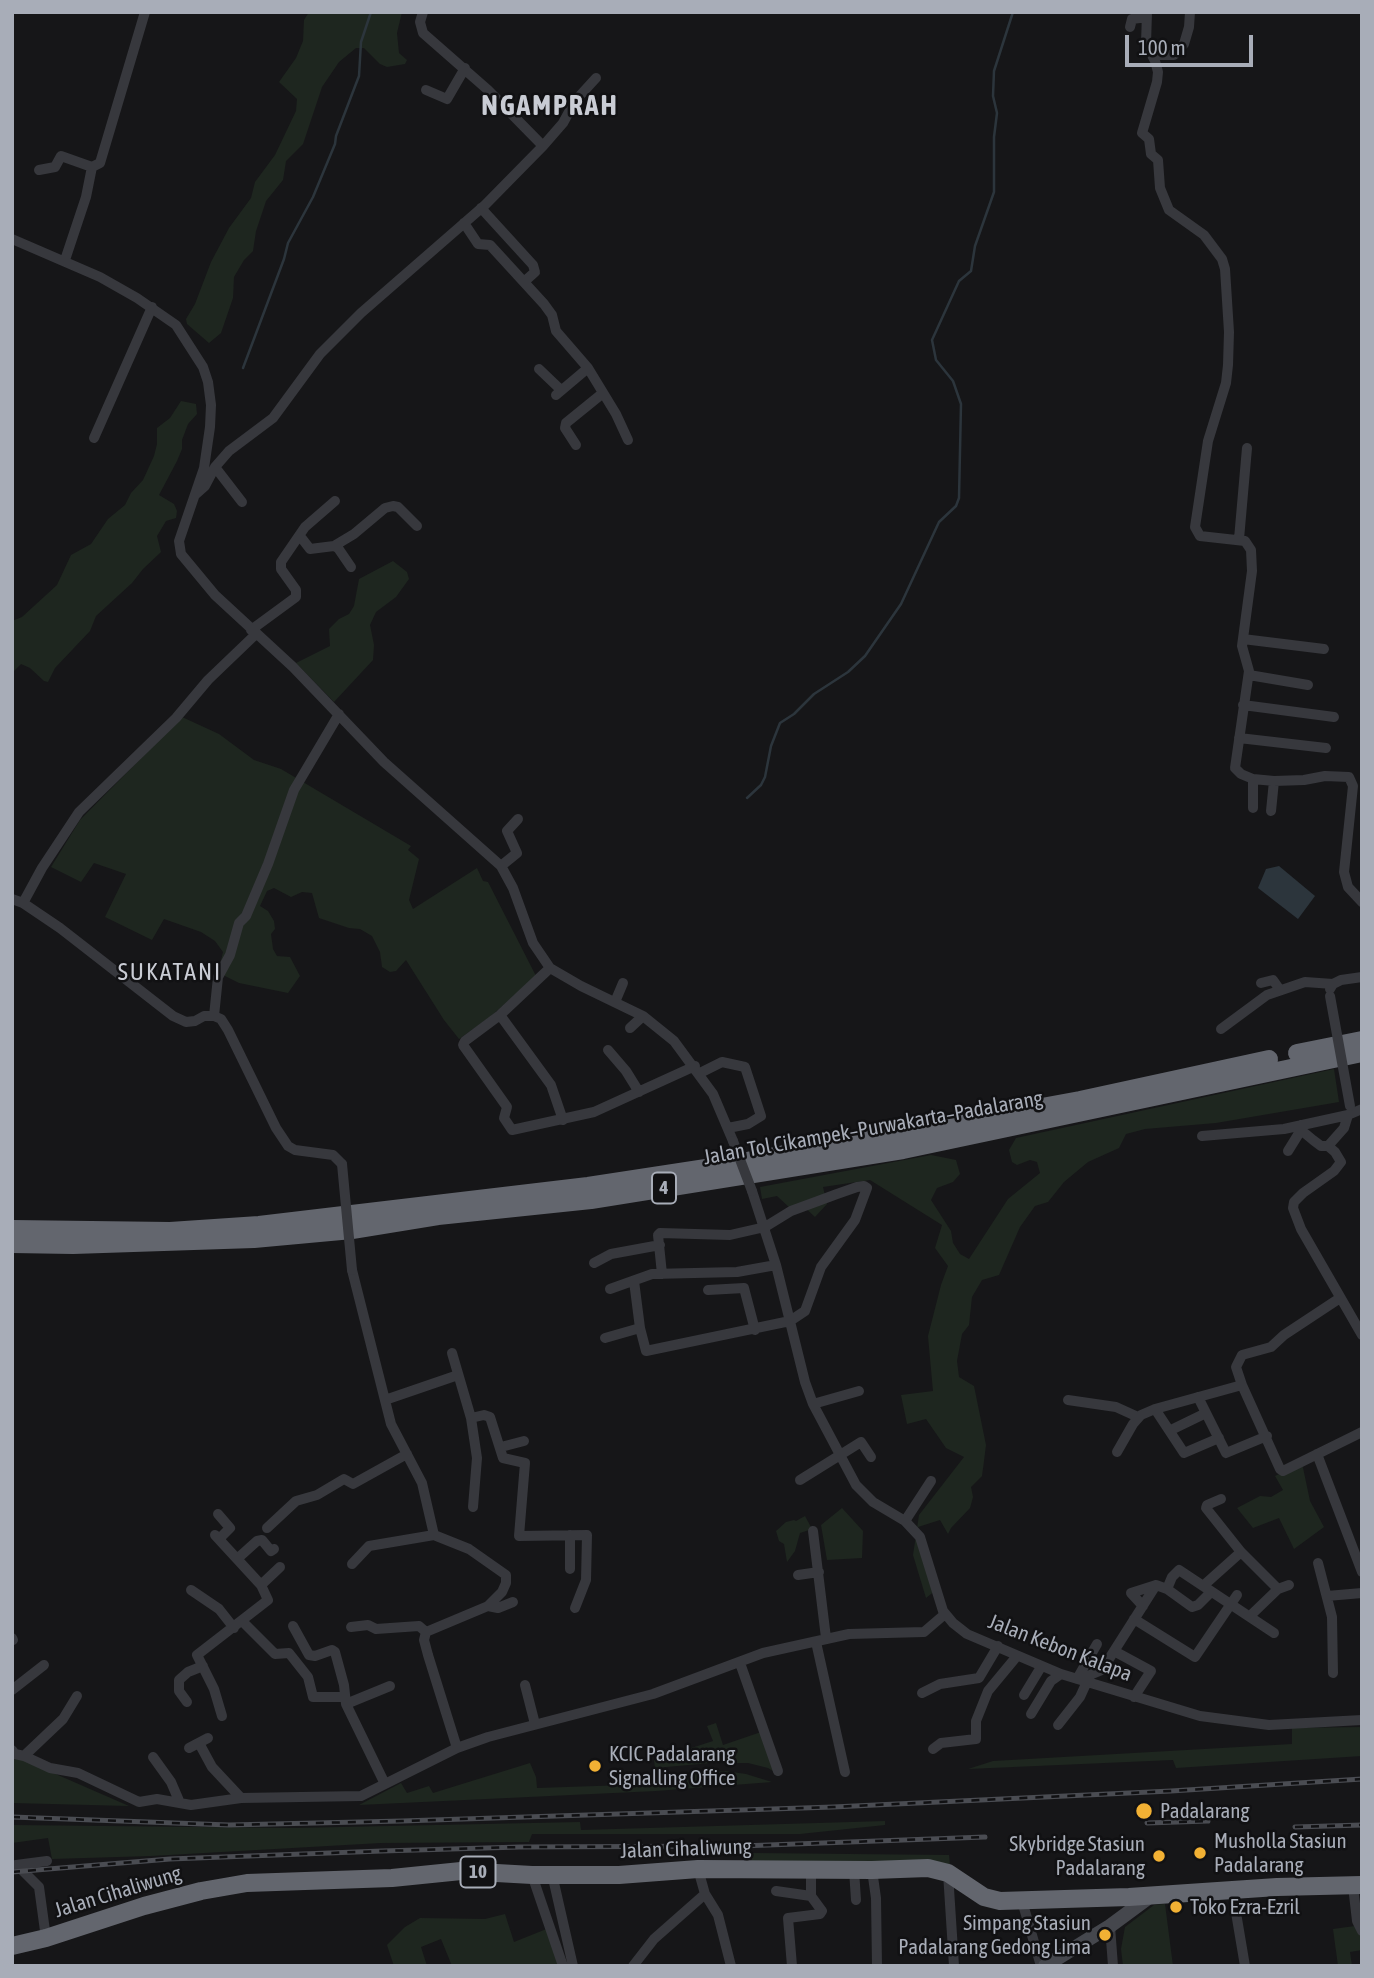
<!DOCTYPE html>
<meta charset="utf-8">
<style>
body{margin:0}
#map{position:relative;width:1374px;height:1978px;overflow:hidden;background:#161618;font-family:"Asap Condensed",sans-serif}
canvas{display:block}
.frame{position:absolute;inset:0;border:14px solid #a8adb8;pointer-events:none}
.scale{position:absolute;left:1125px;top:35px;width:128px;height:32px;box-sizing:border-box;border:4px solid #a8adb8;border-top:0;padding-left:9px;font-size:21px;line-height:24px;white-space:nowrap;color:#a8adb8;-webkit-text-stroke:5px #111113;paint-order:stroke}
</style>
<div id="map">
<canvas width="1374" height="1978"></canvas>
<div class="frame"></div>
<div class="scale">100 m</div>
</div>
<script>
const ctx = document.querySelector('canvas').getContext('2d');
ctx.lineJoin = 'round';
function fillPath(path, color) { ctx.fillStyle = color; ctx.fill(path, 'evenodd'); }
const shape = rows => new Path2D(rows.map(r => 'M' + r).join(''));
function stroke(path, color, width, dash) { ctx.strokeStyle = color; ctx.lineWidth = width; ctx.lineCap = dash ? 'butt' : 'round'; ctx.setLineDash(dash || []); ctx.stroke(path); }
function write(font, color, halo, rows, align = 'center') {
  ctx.font = font + ' "Asap Condensed",sans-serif'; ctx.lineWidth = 5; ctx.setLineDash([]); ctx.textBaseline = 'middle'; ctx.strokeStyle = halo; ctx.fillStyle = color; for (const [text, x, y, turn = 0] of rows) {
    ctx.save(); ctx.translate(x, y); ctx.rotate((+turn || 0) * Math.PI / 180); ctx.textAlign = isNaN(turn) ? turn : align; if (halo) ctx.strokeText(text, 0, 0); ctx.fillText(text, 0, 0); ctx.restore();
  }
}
const green = shape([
 [309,12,402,12,397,33,399,53,407,60,405,64,387,67,380,64,364,48,356,48,339,62,322,87,303,144,286,161,283,180,266,201,256,231,253,251,244,260,234,277,233,298,221,333,209,343,187,324,186,319,195,304,211,262,229,228,251,198,255,182,275,155,296,111,297,99,279,82,296,58,303,41,304,20],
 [181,401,196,404,197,414,188,424,182,440,182,449,177,461,159,495,174,504,177,511,176,518,166,521,157,536,161,552,143,569,132,583,96,616,90,631,55,668,48,682,44,681,30,668,21,664,12,673,12,621,22,617,57,585,71,555,91,544,108,519,125,505,131,493,143,480,154,456,157,444,157,428,170,418],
 [393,561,407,572,409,579,396,597,376,612,370,625,374,645,373,660,334,702,296,663,330,646,329,629,339,619,349,614,354,606,359,579],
 [182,717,219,734,254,760,281,769,411,846,408,850,419,859,409,900,413,909,477,868,483,881,488,882,536,976,490,1017,459,1039,444,1020,406,960,396,971,390,972,382,967,380,952,372,936,360,929,349,928,319,918,312,893,302,892,291,897,274,888,267,891,260,906,268,911,274,921,275,929,271,934,273,949,277,956,290,957,300,976,288,993,239,983,225,976,219,969,223,952,215,941,201,932,164,919,152,940,105,917,126,874,94,863,81,882,51,867,80,820],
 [1334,1069,1339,1102,1216,1123,1145,1129,1126,1134,1119,1148,1088,1162,1064,1182,1048,1202,1035,1206,1020,1227,999,1275,982,1280,972,1297,969,1325,962,1334,957,1361,959,1377,974,1386,986,1445,984,1461,982,1476,971,1487,973,1497,970,1508,951,1528,948,1534,940,1520,918,1527,936,1590,926,1598,913,1555,919,1515,964,1457,946,1448,926,1419,907,1424,901,1395,933,1391,928,1336,941,1285,948,1266,935,1248,942,1225,870,1180,823,1187,827,1204,815,1217,801,1204,791,1209,777,1196,762,1199,760,1187,931,1155,956,1160,960,1174,953,1182,937,1188,931,1200,951,1231,953,1243,960,1254,969,1259,1008,1199,1040,1173,1037,1162,1030,1160,1017,1165,1012,1162,1009,1150,1016,1138],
 [1302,1463,1310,1501,1324,1527,1294,1549,1279,1518,1253,1528,1237,1508,1260,1496,1271,1497,1283,1490,1275,1476],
 [842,1508,863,1531,862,1558,827,1560,821,1525],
 [805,1516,812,1529,800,1533,795,1551,787,1562,784,1544,779,1541,776,1531,786,1522,794,1520,796,1521],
 [716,1723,723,1745,761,1732,778,1774,768,1768,748,1763,710,1763,655,1768,654,1760,713,1741,707,1726],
 [1362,1727,1362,1756,1176,1768,1173,1760,968,1769,993,1761,1292,1744,1292,1728],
 [12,1755,129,1806,12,1803],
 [530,1763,536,1777,537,1788,655,1784,655,1777,725,1771,746,1774,772,1782,656,1791,359,1805,401,1783,407,1793,429,1786,433,1793],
 [885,1821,885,1825,800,1834,532,1834,529,1842,381,1843,151,1856,52,1859,48,1838,12,1843,12,1825,294,1828,580,1822,581,1830],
 [753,1853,949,1855,950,1866,751,1862],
 [1165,1904,1173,1966,1123,1966,1121,1949,1125,1927,1154,1905],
 [505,1914,514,1942,549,1928,559,1966,452,1966,441,1939,421,1947,427,1966,394,1966,387,1945,405,1927,420,1918,485,1919],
 [1362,1925,1362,1950,1350,1952,1352,1966,1338,1966,1333,1929]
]);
const water = shape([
 [1279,866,1315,896,1298,919,1258,888,1266,869]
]);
const stream = shape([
 [243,368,284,259,288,243,313,197,335,144,336,136,359,76,361,42,371,12],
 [747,798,761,785,765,777,771,746,780,723,794,714,814,694,848,672,865,656,901,604,939,522,956,506,959,498,961,404,953,381,936,360,932,340,959,281,971,271,975,246,994,192,994,137,997,113,993,96,994,71,1013,12]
]);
const street = shape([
 [1147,12,1146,44,1155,61,1158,72,1157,82,1142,133,1149,139,1151,154,1158,160,1160,188,1169,210,1204,235,1222,259,1225,269,1229,332,1228,365,1226,383,1208,441,1195,527,1200,536,1245,541,1251,550,1252,571,1242,646,1249,671,1235,768,1241,774,1253,779,1274,781,1304,780,1325,776,1349,777,1353,786,1344,872,1348,887,1362,902],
 [1130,27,1132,19,1147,17],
 [1153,55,1174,55,1184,44,1189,27,1190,12],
 [426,90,447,99,465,68],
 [543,146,563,123,575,101,596,78],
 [39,170,55,167,61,156,92,167],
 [481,208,533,265,535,272,525,281],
 [464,223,478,244,490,245,544,304,552,315,556,331,588,368,616,414,628,440],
 [12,239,100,277,137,298,176,325,203,367,208,382,211,405,210,427,204,468,179,541,181,554,215,595,293,667,384,762,501,866,513,888,533,943,550,968,581,986,643,1016,674,1041,713,1094,733,1141],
 [65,260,86,197,92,167,100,163,145,12],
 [539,369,561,390],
 [556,395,588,368],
 [94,438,152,307],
 [576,445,565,428,566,423,603,393],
 [215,467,242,502],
 [196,494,205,486,215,467,229,451,273,418,320,354,361,313,485,205,543,146,488,90,423,33,420,22,423,12],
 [300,536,310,549,334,546,338,548,351,567],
 [1239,539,1247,448],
 [334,546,354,534,385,508,393,506,398,507,417,526],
 [251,630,296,597,296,590,281,569,281,562,305,527,335,501],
 [1243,639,1324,649],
 [1249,675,1308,685],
 [1243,705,1334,717],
 [339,714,294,790,268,864,246,916,239,923,230,955,218,977,214,1016,221,1019,228,1030,276,1128,288,1146,295,1150,333,1155,342,1164],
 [1239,738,1326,748],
 [1253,808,1253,779],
 [1271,811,1274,781],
 [501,866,517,853,507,831,518,819],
 [12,899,23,903,60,928,173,1016,186,1022,195,1021,204,1016,214,1016],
 [23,903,42,868,79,812,176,718,208,680,256,634],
 [550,968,500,1015,465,1041,463,1045,507,1107,504,1118,512,1130,594,1112,695,1066],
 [1261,983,1273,980,1280,990],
 [1330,989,1333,984,1341,980,1362,977],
 [615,1002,623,983],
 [500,1015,551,1085,563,1120],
 [630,1028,643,1016],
 [1221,1029,1267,995,1305,982,1333,984],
 [608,1050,626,1071,639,1092],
 [700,1073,722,1062,745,1067,761,1116,748,1124,728,1128],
 [1301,1125,1301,1130,1313,1140,1321,1146,1328,1146,1335,1152,1341,1162,1334,1171,1303,1193,1294,1202,1293,1208,1301,1229,1362,1335],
 [1202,1136,1284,1129,1348,1115,1362,1109],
 [1328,1146,1344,1128,1348,1115],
 [1288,1151,1301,1130],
 [752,1191,776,1265,805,1382,813,1404,856,1485,873,1502,905,1521,920,1537,943,1611,953,1623,967,1634,1061,1674,1200,1716,1269,1725,1362,1720],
 [594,1263,611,1254,660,1245],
 [352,1270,391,1424,422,1483,434,1535],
 [634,1281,640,1328,646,1351,790,1321,805,1311,821,1267,855,1220,867,1188,864,1186,857,1187,837,1194,791,1211,765,1227,730,1235,660,1233,658,1235,662,1274],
 [610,1289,652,1274,737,1272,776,1265],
 [708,1290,744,1288,755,1330],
 [1340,1298,1284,1335,1271,1347,1242,1355,1236,1367,1242,1385,1280,1469,1283,1471,1362,1432],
 [605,1338,640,1328],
 [452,1353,471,1418,477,1458,473,1507],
 [1198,1397,1226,1453,1267,1436],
 [385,1400,458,1375],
 [1068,1400,1116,1407,1138,1417],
 [813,1404,859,1391],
 [1155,1409,1184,1453,1219,1438],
 [471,1418,484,1415,490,1417,503,1458,525,1463,519,1536,587,1535,586,1580,575,1608],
 [1171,1430,1206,1413],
 [501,1447,524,1441],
 [1117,1452,1133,1424,1141,1415,1155,1409,1242,1385],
 [1317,1454,1362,1572],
 [800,1480,861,1442,871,1457],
 [1221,1499,1207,1505,1206,1508,1241,1552,1278,1589],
 [218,1514,230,1528,219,1539],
 [905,1521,931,1481],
 [267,1528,296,1501,317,1495,344,1479,353,1484,407,1454],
 [813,1531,826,1638],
 [215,1535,261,1585,268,1600,197,1655,214,1689,222,1716],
 [237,1559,257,1541,262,1540,271,1551,274,1549],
 [1318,1563,1332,1617,1333,1673],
 [352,1564,369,1546,434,1535,469,1549,506,1575,506,1583,502,1592,488,1606,426,1632],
 [570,1569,570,1535],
 [798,1575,819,1572],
 [261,1585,280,1567],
 [1203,1586,1241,1552],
 [1167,1589,1172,1577,1179,1570,1274,1633],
 [191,1590,219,1609,234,1628],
 [1327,1596,1362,1593],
 [488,1606,498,1608,513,1602],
 [1143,1606,1131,1593,1156,1585,1167,1589,1192,1607,1198,1605,1211,1592],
 [1250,1616,1278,1589,1289,1585],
 [1134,1619,1195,1657,1237,1595],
 [242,1621,275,1654,289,1653,308,1677,313,1697,345,1697],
 [293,1626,309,1655,315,1656,332,1650,335,1652,344,1685,346,1704,385,1784],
 [351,1627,368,1625,376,1629,419,1626,426,1632],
 [426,1632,424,1640,428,1655,457,1748],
 [12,1638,13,1640],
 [816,1642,845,1772],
 [1114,1651,1151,1671,1134,1697],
 [740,1663,778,1771],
 [1077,1679,1097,1644],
 [525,1685,535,1724],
 [12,1690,44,1665],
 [922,1693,940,1684,979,1678,998,1646],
 [1024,1695,1041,1667],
 [187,1702,179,1691,179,1680,188,1672,203,1666],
 [346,1704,390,1686],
 [1031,1714,1051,1681,1061,1674],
 [1058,1725,1080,1697,1090,1675,1102,1670,1156,1585],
 [199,1743,212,1767,241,1798],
 [189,1748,208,1738],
 [933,1749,941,1743,976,1739,976,1721,988,1691,1017,1656],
 [12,1750,15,1754,24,1756,63,1719,77,1696],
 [24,1756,50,1768,78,1773,139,1802,157,1799,191,1805,241,1798,361,1796,457,1748,488,1737,653,1694,763,1653,849,1634,924,1632,945,1614],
 [153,1757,171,1782,180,1803],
 [16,1865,47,1861],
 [17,1865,39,1887,46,1938],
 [698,1869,705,1894,718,1915,731,1966],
 [854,1870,856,1900],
 [872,1870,876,1898,877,1966],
 [948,1873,954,1966],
 [552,1874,573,1966],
 [532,1875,563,1966],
 [1353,1886,1357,1921,1362,1931],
 [1232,1889,1245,1966],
 [776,1891,811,1896],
 [1022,1901,1041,1966],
 [1110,1926,1113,1966],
 [633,1966,654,1939,705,1894],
 [792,1966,788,1918,820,1914,822,1911,811,1896,811,1868]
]);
const secondary = shape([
 [1045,1966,1110,1926,1152,1895]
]);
const highway = shape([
 [1297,1053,1362,1040],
 [12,1229,170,1231,259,1225,588,1186,719,1166,1080,1100,1269,1059],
 [12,1244,73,1245,254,1239,352,1230,438,1216,591,1200,903,1150,1362,1053],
 [12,1946,46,1938,144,1906,201,1891,247,1883,392,1878,461,1871,532,1875,619,1875,698,1869,872,1870,928,1868,948,1873,984,1897,1000,1901,1129,1897,1277,1887,1362,1885]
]);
const rail = shape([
 [12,1817,229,1825,402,1821,833,1807,1171,1791,1362,1779],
 [1147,1823,1208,1821],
 [1295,1827,1362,1825],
 [12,1872,170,1859,382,1851,520,1847,741,1846,985,1837]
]);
const streetBridge = shape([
 [1330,996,1350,1106],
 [733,1141,752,1191],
 [342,1164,352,1270]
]);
const markers = [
 [595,1766,7,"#f2b134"],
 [1144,1811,9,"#f2b134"],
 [1200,1853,7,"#f2b134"],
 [1159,1856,7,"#f2b134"],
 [1176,1907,7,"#f2b134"],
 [1105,1935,7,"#f2b134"]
];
const shields = [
 [664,1188,24],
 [478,1872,35]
];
const shieldNames = [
 ["4",664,1188],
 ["10",478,1872]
];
const streetNames = [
 ["Jalan Tol Cikampek–Purwakarta–Padalarang",873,1128,-10],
 ["Jalan Kebon Kalapa",1060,1648,21],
 ["Jalan Cihaliwung",686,1849,-2],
 ["Jalan Cihaliwung",118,1892,-17]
];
const poiNames = [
 ["KCIC Padalarang",609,1754],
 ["Signalling Office",609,1778],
 ["Padalarang",1160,1811],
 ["Musholla Stasiun",1214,1841],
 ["Padalarang",1214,1865],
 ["Skybridge Stasiun",1145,1844,"right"],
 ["Padalarang",1145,1868,"right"],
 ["Toko Ezra-Ezril",1190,1907],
 ["Simpang Stasiun",1091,1923,"right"],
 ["Padalarang Gedong Lima",1091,1947,"right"]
];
const quarterNames = [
 ["SUKATANI",170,972]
];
const districtNames = [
 ["NGAMPRAH",550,106]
];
fillPath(green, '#1e261f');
fillPath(water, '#2c353c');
stroke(stream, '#2c353c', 2.5);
stroke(street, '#37383d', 10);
stroke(secondary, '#45474d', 14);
stroke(highway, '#63666e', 18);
stroke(rail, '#4a4c52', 5);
stroke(rail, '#111113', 2.5, [8]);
stroke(streetBridge, '#37383d', 10);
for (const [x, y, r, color] of markers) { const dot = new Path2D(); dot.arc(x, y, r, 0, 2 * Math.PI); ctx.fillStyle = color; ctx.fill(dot); stroke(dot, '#111113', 2.5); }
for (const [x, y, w] of shields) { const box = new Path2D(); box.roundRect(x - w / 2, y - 15.5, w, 31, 5); ctx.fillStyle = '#111113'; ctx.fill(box); stroke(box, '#a8adb8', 2); }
write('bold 19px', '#a8adb8', null, shieldNames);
write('21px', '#a8adb8', '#111113', streetNames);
write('21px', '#a8adb8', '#111113', poiNames, 'left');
ctx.letterSpacing = '2px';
write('24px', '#c9ccd4', '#111113', quarterNames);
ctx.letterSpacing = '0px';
ctx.letterSpacing = '2px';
write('bold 28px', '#c9ccd4', '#111113', districtNames);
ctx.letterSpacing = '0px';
</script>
